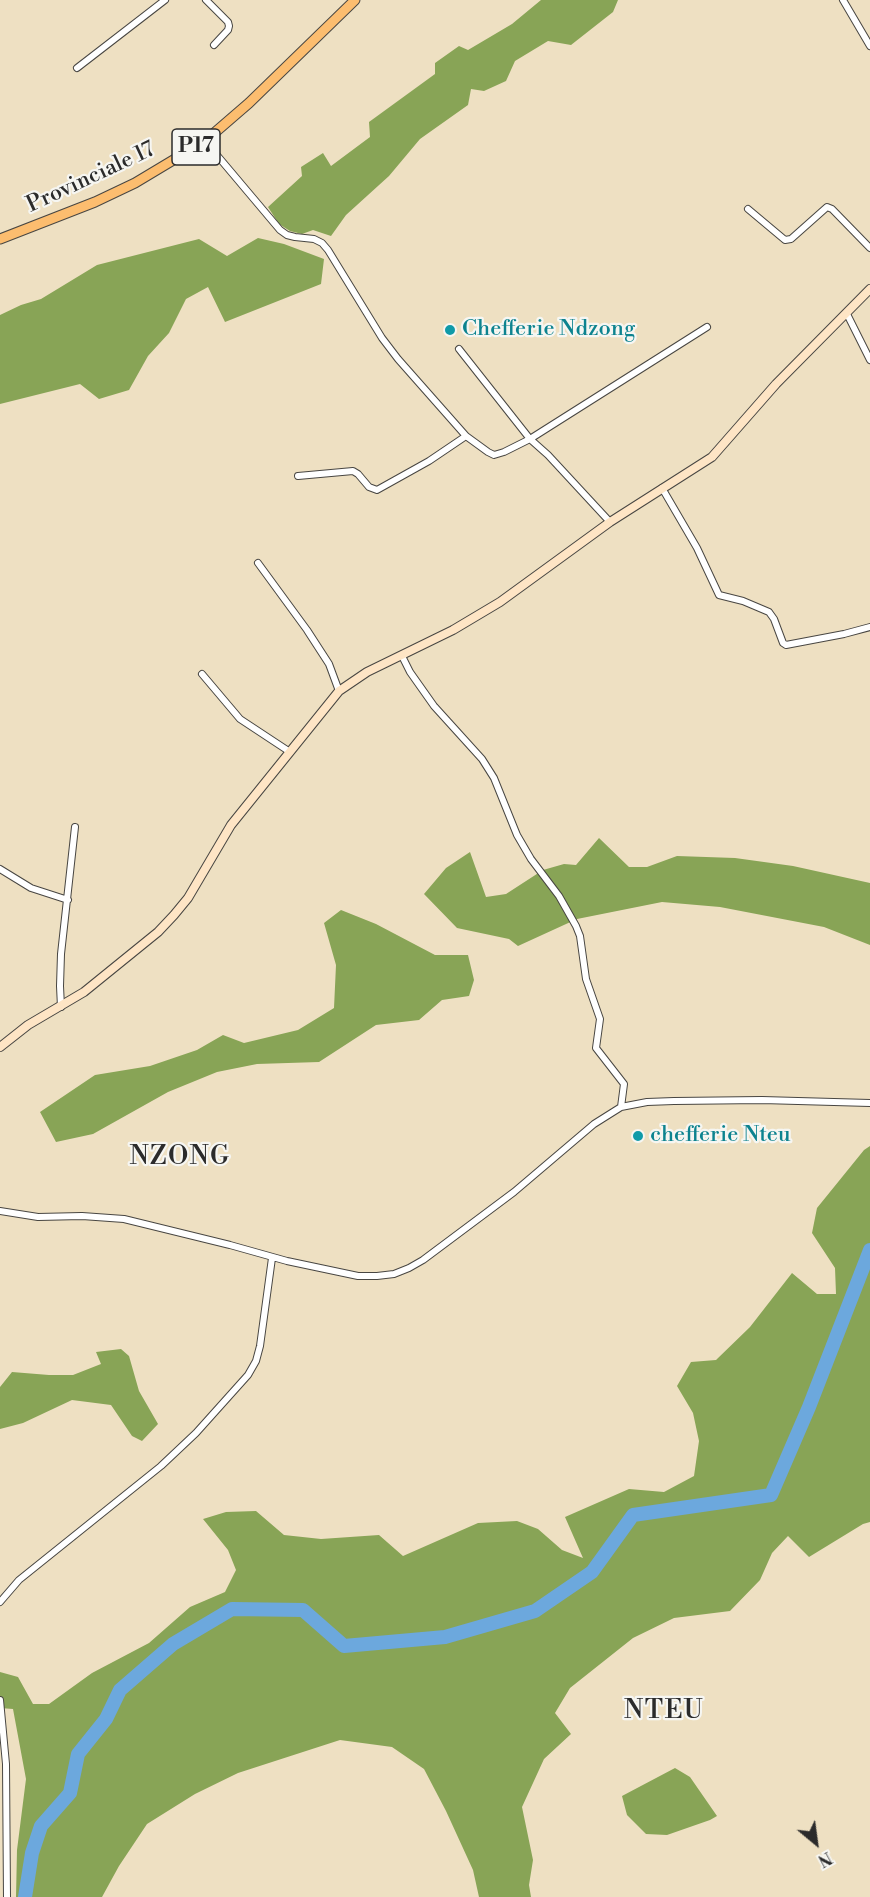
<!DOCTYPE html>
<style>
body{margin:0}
#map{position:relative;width:870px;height:1897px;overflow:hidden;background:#eee0c2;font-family:"Libre Bodoni",serif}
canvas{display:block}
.north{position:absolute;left:786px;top:1813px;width:60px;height:60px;-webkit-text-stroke:4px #f6f6f2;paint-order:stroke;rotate:151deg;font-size:16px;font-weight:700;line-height:24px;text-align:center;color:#2b2b2b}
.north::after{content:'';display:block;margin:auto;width:21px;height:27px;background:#2b2b2b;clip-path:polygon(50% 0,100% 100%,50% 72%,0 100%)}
</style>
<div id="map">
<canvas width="870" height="1897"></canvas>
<div class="north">N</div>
</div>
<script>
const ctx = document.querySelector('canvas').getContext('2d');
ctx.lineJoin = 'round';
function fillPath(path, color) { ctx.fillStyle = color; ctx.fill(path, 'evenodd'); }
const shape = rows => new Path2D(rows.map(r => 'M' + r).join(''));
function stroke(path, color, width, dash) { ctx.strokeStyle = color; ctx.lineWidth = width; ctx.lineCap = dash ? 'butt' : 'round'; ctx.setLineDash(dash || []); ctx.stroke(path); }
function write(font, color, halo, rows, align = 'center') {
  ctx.font = font + ' "Libre Bodoni",serif'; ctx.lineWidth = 4.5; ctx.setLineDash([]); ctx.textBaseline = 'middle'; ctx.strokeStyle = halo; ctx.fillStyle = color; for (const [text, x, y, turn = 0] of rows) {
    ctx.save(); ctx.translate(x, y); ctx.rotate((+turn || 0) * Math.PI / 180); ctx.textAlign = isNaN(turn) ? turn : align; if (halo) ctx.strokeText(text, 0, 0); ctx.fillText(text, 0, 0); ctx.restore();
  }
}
const forest = shape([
 [541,0,618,0,613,12,571,45,548,41,515,61,506,81,484,91,471,89,468,105,420,139,389,176,346,215,331,236,313,230,302,234,290,231,279,224,268,207,302,176,301,167,323,153,331,166,370,137,369,122,435,74,435,63,459,46,468,50,512,24],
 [258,238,284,244,324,259,321,284,225,322,208,287,186,299,169,333,148,356,129,390,99,399,80,384,0,404,0,315,21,305,41,299,97,265,199,239,227,256],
 [599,838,629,867,647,867,677,856,735,858,793,866,870,883,870,945,824,927,720,907,662,902,577,919,518,946,509,939,457,928,424,894,446,868,470,852,486,897,506,894,543,870,564,864,576,865],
 [341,910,376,924,435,955,468,955,474,980,469,996,442,1000,419,1020,376,1025,319,1062,257,1064,217,1072,168,1092,93,1134,56,1142,40,1112,95,1075,150,1066,197,1050,223,1035,244,1043,298,1030,334,1008,336,965,324,923],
 [870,1146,870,1522,863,1524,809,1557,788,1536,772,1553,760,1580,730,1611,674,1618,633,1638,570,1688,555,1713,571,1734,544,1759,522,1807,533,1860,529,1885,531,1897,479,1897,473,1870,446,1811,424,1769,392,1747,340,1740,238,1773,195,1794,147,1824,119,1866,102,1897,16,1897,17,1850,26,1779,13,1709,0,1708,0,1672,18,1677,33,1704,49,1704,92,1673,149,1643,190,1607,225,1592,236,1570,228,1550,203,1519,226,1512,256,1511,284,1535,321,1539,379,1535,403,1556,478,1523,517,1521,538,1529,562,1550,583,1558,565,1517,629,1489,664,1492,694,1476,699,1441,693,1413,677,1386,691,1362,716,1360,750,1327,792,1273,817,1294,836,1294,835,1268,812,1233,817,1208,864,1150],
 [121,1349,129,1356,139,1391,158,1424,142,1441,132,1436,111,1405,72,1400,23,1423,0,1429,0,1387,12,1372,49,1375,73,1375,101,1364,96,1352],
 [675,1768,690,1777,717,1816,710,1820,667,1835,646,1834,627,1815,622,1796]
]);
const river = shape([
 [25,1897,32,1853,41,1826,70,1793,78,1754,106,1719,120,1690,173,1644,232,1609,303,1610,344,1646,445,1637,535,1611,592,1572,633,1515,771,1495,809,1407,870,1250]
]);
const street = shape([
 [206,0,228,22,229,26,228,30,214,45],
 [843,0,870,46],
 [77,68,165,0],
 [205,141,280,230,287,235,295,237,314,239,322,243,328,250,382,338,398,359,466,436,488,452,494,455,504,452,530,439,548,455,610,522],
 [748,209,785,240,791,239,827,207,832,209,870,248],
 [847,314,870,360],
 [459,349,530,439,707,327],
 [298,476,353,471,358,474,369,487,377,490,429,461,466,436],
 [662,488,697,548,719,595,743,601,769,612,774,619,783,643,786,645,844,634,870,627],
 [258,563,307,630,329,664,339,691],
 [402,656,410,672,434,706,482,759,494,778,517,835,531,859,559,896,576,926,580,936,586,979,600,1019,596,1048,624,1084,621,1107],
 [202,674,240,719,290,752],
 [0,869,31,888,68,900],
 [61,1007,60,986,61,954,75,827],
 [0,1211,38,1217,82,1216,124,1219,230,1245,287,1261,358,1276,377,1276,394,1274,409,1268,423,1260,514,1192,594,1124,621,1107,647,1102,674,1101,762,1100,870,1103],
 [0,1602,19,1580,161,1466,196,1433,248,1375,256,1361,260,1346,272,1258],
 [0,1700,6,1764,7,1897]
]);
const secondary = shape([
 [0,1047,28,1025,84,992,158,932,174,915,188,898,231,825,339,691,367,672,453,630,500,602,610,522,712,457,776,384,870,289]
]);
const primary = shape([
 [0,239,95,202,135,183,205,141,249,103,355,0]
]);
const markers = [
 [450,330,6,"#0f9aa8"],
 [638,1136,6,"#0f9aa8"]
];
const shields = [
 [196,147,48]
];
const shieldNames = [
 ["P17",196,147]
];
const streetNames = [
 ["Provinciale 17",91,178,-25]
];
const cultureNames = [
 ["Chefferie Ndzong",462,330],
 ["chefferie Nteu",650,1136]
];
const quarterNames = [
 ["NZONG",180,1158],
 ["NTEU",664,1712]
];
fillPath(forest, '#88a456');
stroke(river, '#6ca8dd', 14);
stroke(street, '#484642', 8);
stroke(secondary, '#484642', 10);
stroke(primary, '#484642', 11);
stroke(street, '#fff', 6);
stroke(secondary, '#fee5c5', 8);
stroke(primary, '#fcbd6f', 9);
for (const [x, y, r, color] of markers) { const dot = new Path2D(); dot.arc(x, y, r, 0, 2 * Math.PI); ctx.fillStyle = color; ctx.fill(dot); stroke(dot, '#f6f6f2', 2); }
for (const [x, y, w] of shields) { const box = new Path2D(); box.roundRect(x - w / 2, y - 18, w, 36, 4.5); ctx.fillStyle = '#f6f6f2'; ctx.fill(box); stroke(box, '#2b2b2b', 1.5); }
write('bold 21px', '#2b2b2b', null, shieldNames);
write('22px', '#2b2b2b', '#f6f6f2', streetNames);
write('22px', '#0d838f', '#f6f6f2', cultureNames, 'left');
ctx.letterSpacing = '1.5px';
write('26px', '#2b2b2b', '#f6f6f2', quarterNames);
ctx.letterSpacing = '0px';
</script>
